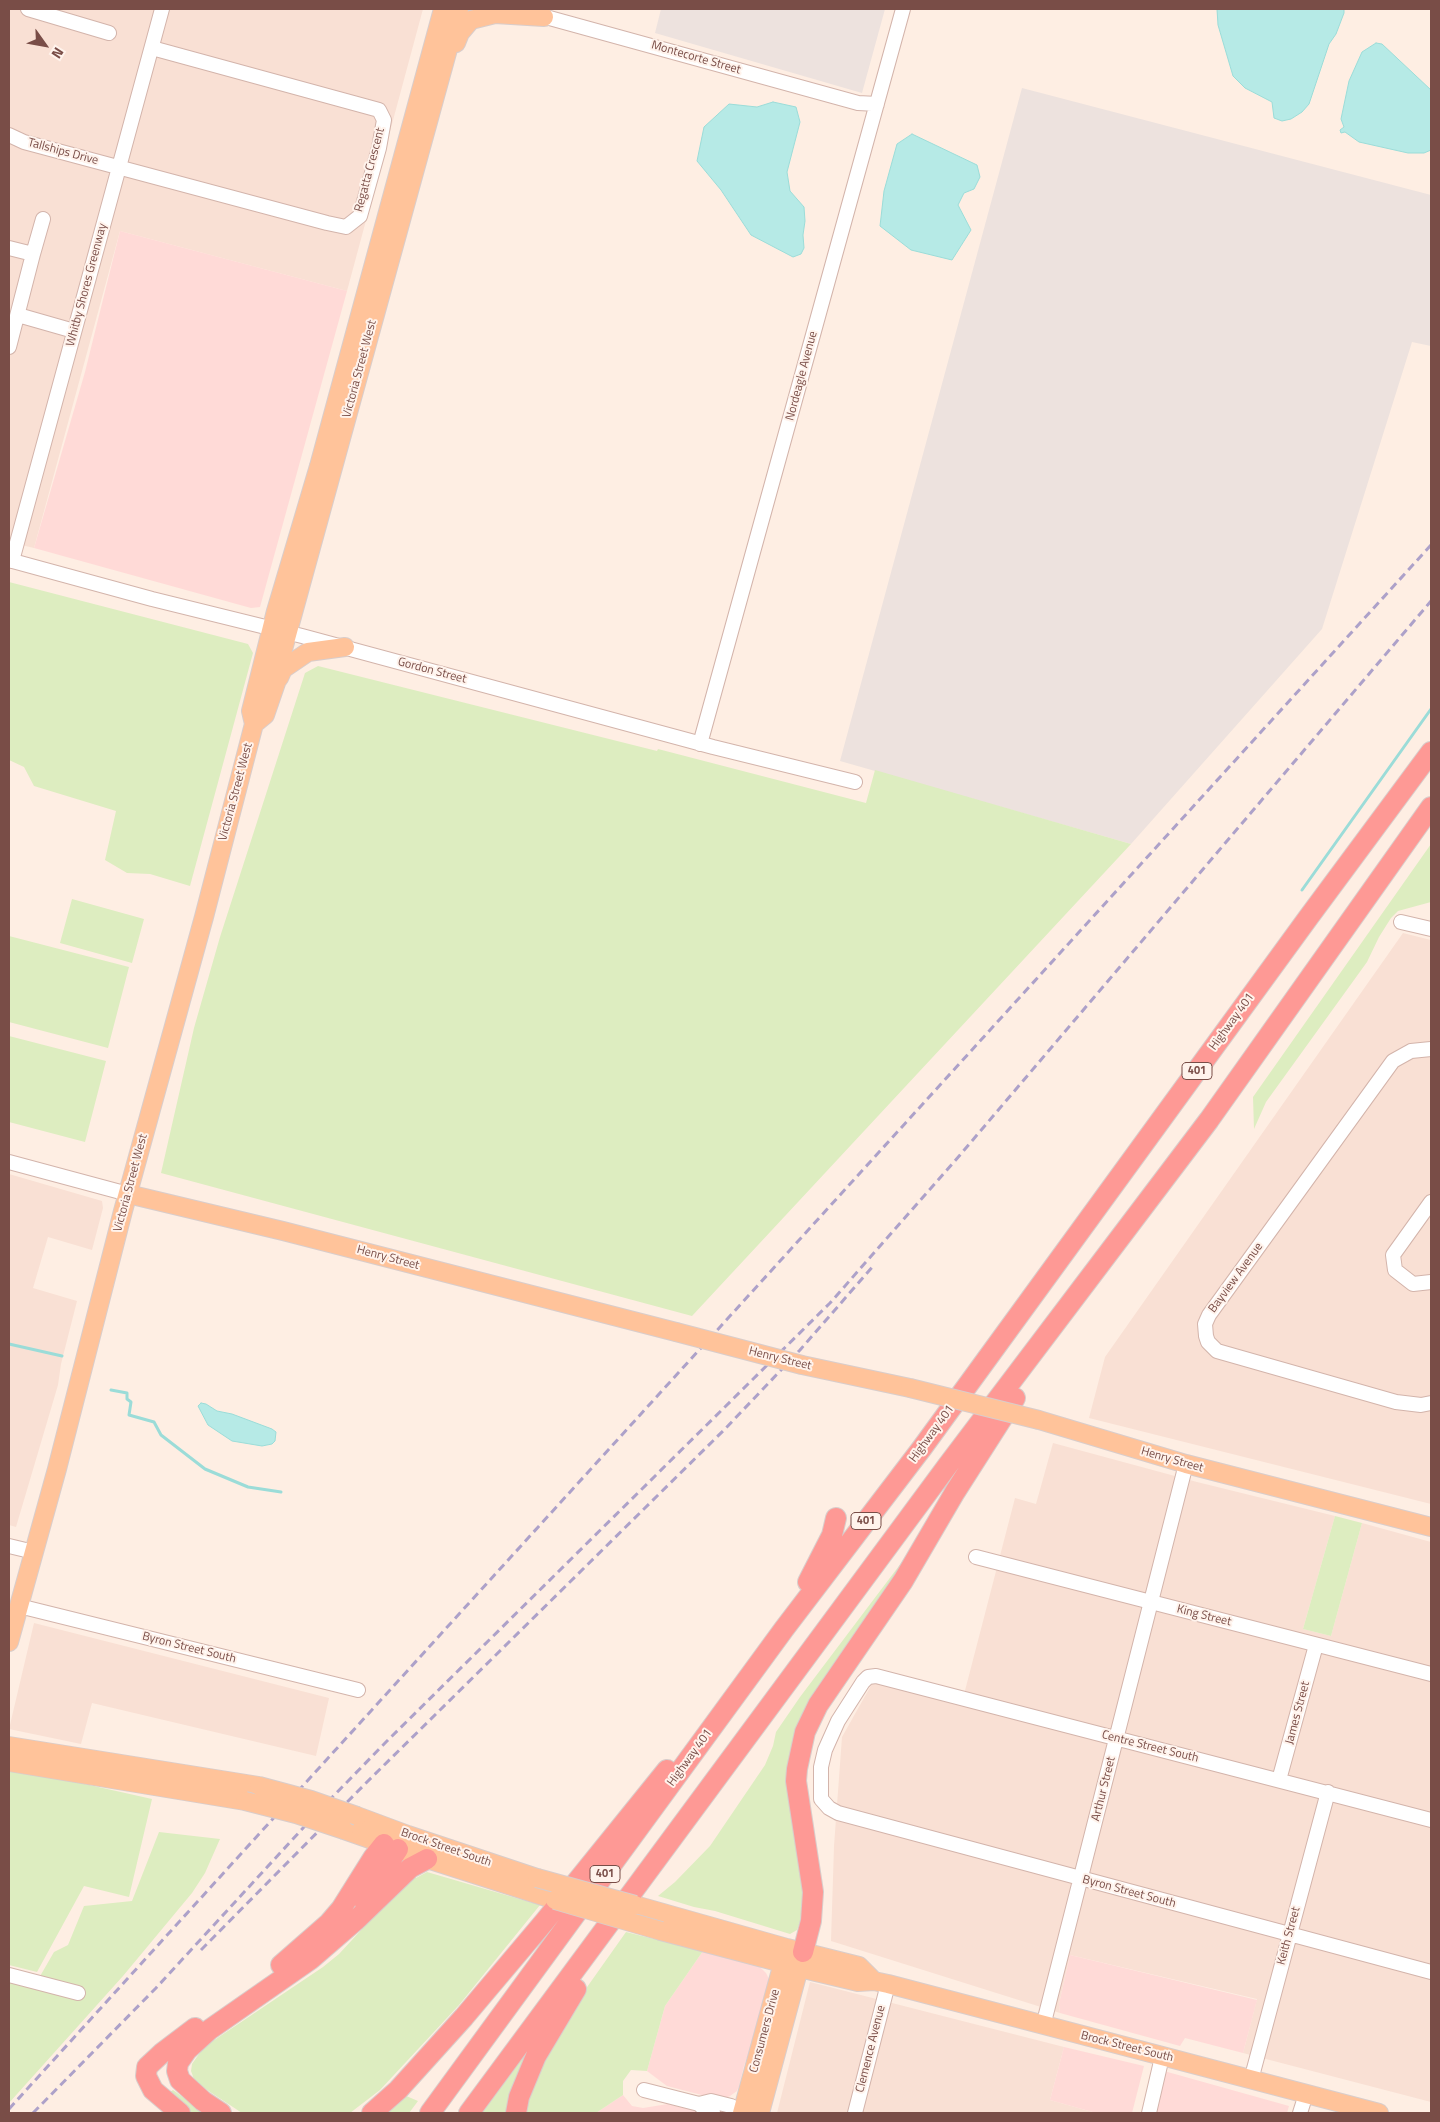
<!DOCTYPE html>
<style>
body{margin:0}
#map{position:relative;width:1440px;height:2122px;overflow:hidden;background:#feeee3;font-family:"Titillium Web",sans-serif}
canvas{display:block}
.frame{position:absolute;inset:0;border:10px solid #794d47;pointer-events:none}
.north{position:absolute;left:20px;top:20px;width:50px;height:50px;-webkit-text-stroke:4px #fff3ec;paint-order:stroke;rotate:122deg;font-size:14px;font-weight:700;line-height:20px;text-align:center;color:#794d47}
.north::after{content:'';display:block;margin:auto;width:18px;height:22px;background:#794d47;clip-path:polygon(50% 0,100% 100%,50% 72%,0 100%)}
</style>
<div id="map">
<canvas width="1440" height="2122"></canvas>
<div class="frame"></div>
<div class="north">N</div>
</div>
<script>
const ctx = document.querySelector('canvas').getContext('2d');
ctx.lineJoin = 'round';
function fillPath(path, color) { ctx.fillStyle = color; ctx.fill(path, 'evenodd'); }
const shape = rows => new Path2D(rows.map(r => 'M' + r).join(''));
function stroke(path, color, width, dash) { ctx.strokeStyle = color; ctx.lineWidth = width; ctx.lineCap = dash ? 'butt' : 'round'; ctx.setLineDash(dash || []); ctx.stroke(path); }
function write(font, color, halo, rows, align = 'center') {
  ctx.font = font + ' "Titillium Web",sans-serif'; ctx.lineWidth = 4; ctx.setLineDash([]); ctx.textBaseline = 'middle'; ctx.strokeStyle = halo; ctx.fillStyle = color; for (const [text, x, y, turn = 0] of rows) {
    ctx.save(); ctx.translate(x, y); ctx.rotate((+turn || 0) * Math.PI / 180); ctx.textAlign = isNaN(turn) ? turn : align; if (halo) ctx.strokeText(text, 0, 0); ctx.fillText(text, 0, 0); ctx.restore();
  }
}
const residential = shape([
 [9,9,423,9,347,291,120,231,34,548,9,542],
 [1403,933,1431,940,1431,1504,1089,1418,1105,1357],
 [9,1174,102,1201,103,1208,92,1250,48,1237,33,1288,77,1301,61,1364,58,1385,16,1527,9,1525],
 [1053,1443,1197,1482,1335,1516,1303,1629,1331,1636,1362,1523,1431,1542,1431,2102,1243,2053,1257,1999,1070,1955,1059,2004,1060,2013,831,1941,834,1846,842,1737,873,1682,961,1706,1015,1498,1036,1504],
 [34,1623,329,1698,316,1756,92,1703,81,1744,9,1729],
 [810,1982,1064,2047,1050,2100,1096,2113,777,2113]
]);
const commercial = shape([
 [120,231,347,291,260,607,251,608,34,548,85,372],
 [703,1951,760,1967,766,1973,770,1981,764,2010,744,2066,739,2086,737,2091,730,2096,721,2100,667,2086,647,2071,665,2006],
 [1070,1955,1257,2000,1243,2053,1185,2038,1180,2046,1060,2013,1059,2004],
 [1064,2047,1144,2066,1132,2113,1096,2113,1050,2100],
 [1164,2071,1289,2106,1287,2113,1161,2113,1153,2111],
 [623,2095,632,2106,643,2108,668,2104,704,2113,596,2113]
]);
const industrial = shape([
 [661,9,885,9,862,93,655,33],
 [1022,88,1431,195,1431,346,1412,342,1322,629,1131,844,840,761]
]);
const green = shape([
 [9,582,248,644,253,653,190,886,150,874,127,873,105,860,116,811,34,786,24,767,9,760],
 [318,666,657,751,658,749,866,803,875,770,1131,844,692,1316,161,1173,194,1028,220,937,305,673],
 [1431,844,1431,902,1398,911,1391,918,1379,937,1367,962,1266,1102,1254,1129,1253,1097],
 [72,899,144,919,132,963,60,943],
 [9,936,129,967,108,1048,9,1022],
 [9,1036,106,1061,85,1142,9,1122],
 [1335,1516,1362,1523,1331,1636,1303,1629],
 [917,1542,806,1710,804,1892,800,1922,797,1930,790,1934,715,1911,694,1907,658,1896,675,1882,710,1846,765,1765,773,1746,776,1732,800,1697],
 [9,1767,152,1799,129,1897,84,1886,37,1972,9,1965],
 [159,1832,220,1839,205,1873,192,1893,123,1976,9,2103,9,1969,39,1978,54,1952,68,1945,84,1906,132,1901],
 [427,1872,540,1905,459,2005,380,2090,350,2113,242,2113,195,2082,191,2071,192,2064,204,2047,323,1967,339,1954,413,1874,416,1878],
 [626,1932,703,1951,665,2006,647,2071,631,2070,623,2081,623,2095,596,2113,522,2113,556,2031],
 [528,2050,514,2085,507,2113,481,2113],
 [173,2090,205,2113,188,2113,165,2095],
 [404,2095,418,2101,409,2113,386,2113]
]);
const water = shape([
 [1217,9,1344,9,1344,13,1336,34,1329,44,1309,104,1302,112,1291,119,1282,121,1274,118,1272,102,1245,88,1233,76,1218,25,1217,9],
 [1376,43,1382,44,1431,90,1431,150,1424,153,1408,153,1359,142,1345,132,1341,133,1340,130,1344,127,1341,119,1349,81,1362,52,1376,43],
 [773,102,796,107,800,122,787,172,790,191,804,207,805,221,803,235,804,248,801,254,793,257,751,235,721,190,697,161,704,127,729,104,757,107,773,102],
 [912,134,977,165,980,177,974,189,964,193,958,205,971,230,952,260,911,250,880,226,884,191,897,144,912,134],
 [201,1403,206,1404,217,1411,232,1414,272,1429,276,1432,275,1441,272,1444,262,1446,232,1441,208,1425,198,1406,201,1403]
]);
const stream = shape([
 [1302,890,1431,709],
 [9,1344,62,1356],
 [111,1390,127,1393,127,1399,131,1402,129,1415,154,1422,161,1435,205,1469,248,1487,281,1492]
]);
const minor = shape([
 [28,9,109,33],
 [535,14,858,103,877,104],
 [9,135,24,142,327,223,346,227,360,216,379,148,384,120,379,110,152,48],
 [9,248,33,254,9,347],
 [33,254,43,219],
 [18,315,74,331],
 [9,560,152,599,302,636,713,747,855,782],
 [12,561,162,9],
 [700,744,903,9],
 [1401,922,1431,929],
 [1431,1049,1411,1051,1393,1061,1209,1315,1205,1324,1206,1336,1208,1342,1217,1351,1396,1402,1421,1405,1431,1403],
 [9,1162,128,1194],
 [1431,1202,1393,1255,1395,1270,1413,1284,1431,1282],
 [9,1546,34,1552],
 [976,1557,1431,1674],
 [19,1606,358,1690],
 [1279,1780,1316,1645],
 [1431,1820,876,1676,868,1677,863,1682,838,1721,825,1750,821,1767,821,1799,829,1808,838,1813,1431,1972],
 [9,1975,78,1993],
 [1043,2026,1186,1464],
 [1251,2080,1328,1792],
 [644,2090,699,2104,704,2109,713,2113],
 [699,2104,711,2101,731,2106,742,2113],
 [855,2113,888,1984],
 [1149,2113,1162,2057],
 [1300,2113,1306,2094]
]);
const major = shape([
 [456,43,460,33,471,20,495,14,544,17],
 [279,678,283,669,308,652,345,647],
 [254,724,265,715,276,683,282,653,459,9],
 [128,1194,283,1231,676,1332],
 [802,1365,910,1388],
 [1039,1420,1186,1464,1431,1527],
 [9,1642,57,1469,123,1211,204,917,254,724,251,711,276,611,319,466,443,9],
 [9,1746,259,1786],
 [9,1762,245,1801],
 [357,1816,408,1835,537,1878],
 [344,1830,427,1859,555,1900],
 [635,1905,787,1948,859,1966,874,1981],
 [661,1931,816,1972,858,1982,874,1981,888,1984,1379,2113],
 [742,2113,786,1952],
 [760,2113,802,1957]
]);
const highway = shape([
 [808,1582,832,1535,836,1518],
 [364,1901,398,1849],
 [803,1952,811,1921,813,1892,796,1781,797,1769,805,1732,818,1705,903,1581,955,1492,1015,1398],
 [281,1965,329,1923,341,1909,373,1858,384,1844],
 [180,2113,153,2090,146,2076,147,2067,162,2053,195,2028],
 [221,2113,203,2101,180,2080,177,2071,178,2063,187,2050,209,2030,311,1959,355,1921,410,1868,427,1859],
 [372,2113,398,2090,464,2017,545,1921,667,1770],
 [430,2113,784,1629,922,1448,1308,918,1431,752],
 [469,2113,948,1465,1209,1120,1431,807],
 [516,2113,519,2097,536,2056,576,1989]
]);
const rail = shape([
 [201,1950,367,1782,725,1429,800,1350,874,1265],
 [9,2109,1431,545],
 [33,2113,156,1988,315,1815,386,1742,830,1303,960,1155,1431,601]
]);
const majorBridge = shape([
 [676,1332,802,1365],
 [910,1388,1039,1420],
 [259,1786,311,1800,357,1816],
 [245,1801,296,1814,344,1830],
 [537,1878,635,1905],
 [555,1900,661,1931]
]);
const shields = [
 [1197,1071,30],
 [866,1521,30],
 [605,1874,30]
];
const shieldNames = [
 ["401",1197,1071],
 ["401",866,1521],
 ["401",605,1874]
];
const streetNames = [
 ["Montecorte Street",696,58,16],
 ["Tallships Drive",63,152,15],
 ["Regatta Crescent",370,170,-75],
 ["Whitby Shores Greenway",87,285,-75],
 ["Victoria Street West",360,369,-75],
 ["Nordeagle Avenue",802,376,-75],
 ["Gordon Street",432,671,15],
 ["Victoria Street West",236,792,-75],
 ["Highway 401",1232,1022,-54],
 ["Victoria Street West",131,1183,-75],
 ["Henry Street",388,1258,15],
 ["Bayview Avenue",1236,1278,-54],
 ["Henry Street",780,1359,14],
 ["Highway 401",932,1434,-54],
 ["Henry Street",1172,1460,16],
 ["King Street",1204,1616,14],
 ["Byron Street South",189,1648,14],
 ["James Street",1298,1713,-75],
 ["Centre Street South",1150,1747,14],
 ["Highway 401",690,1758,-54],
 ["Arthur Street",1104,1789,-76],
 ["Brock Street South",446,1848,19],
 ["Byron Street South",1129,1892,15],
 ["Keith Street",1289,1936,-75],
 ["Consumers Drive",765,2031,-75],
 ["Brock Street South",1127,2047,14],
 ["Clemence Avenue",871,2049,-76]
];
fillPath(residential, '#f9e0d4');
fillPath(commercial, '#ffdad7');
fillPath(industrial, '#ede2de');
fillPath(green, '#ddedc0');
fillPath(water, '#b6eae6');
stroke(water, '#9bdcd8', 1);
stroke(stream, '#9bdcd8', 3);
stroke(minor, '#d3b4ab', 16);
stroke(major, '#d9cdcb', 20);
stroke(highway, '#d9cdcb', 22);
stroke(minor, '#fff', 14);
stroke(major, '#ffc39a', 18);
stroke(highway, '#fe9995', 20);
stroke(rail, '#ada1c9', 3, [8, 5]);
stroke(majorBridge, '#d9cdcb', 20, []);
stroke(majorBridge, '#ffc39a', 18);
for (const [x, y, w] of shields) { const box = new Path2D(); box.roundRect(x - w / 2, y - 8.5, w, 17, 4); ctx.fillStyle = '#fff3ec'; ctx.fill(box); stroke(box, '#794d47', 1); }
write('bold 11px', '#794d47', null, shieldNames);
write('12px', '#794d47', '#fff3ec', streetNames);
</script>
